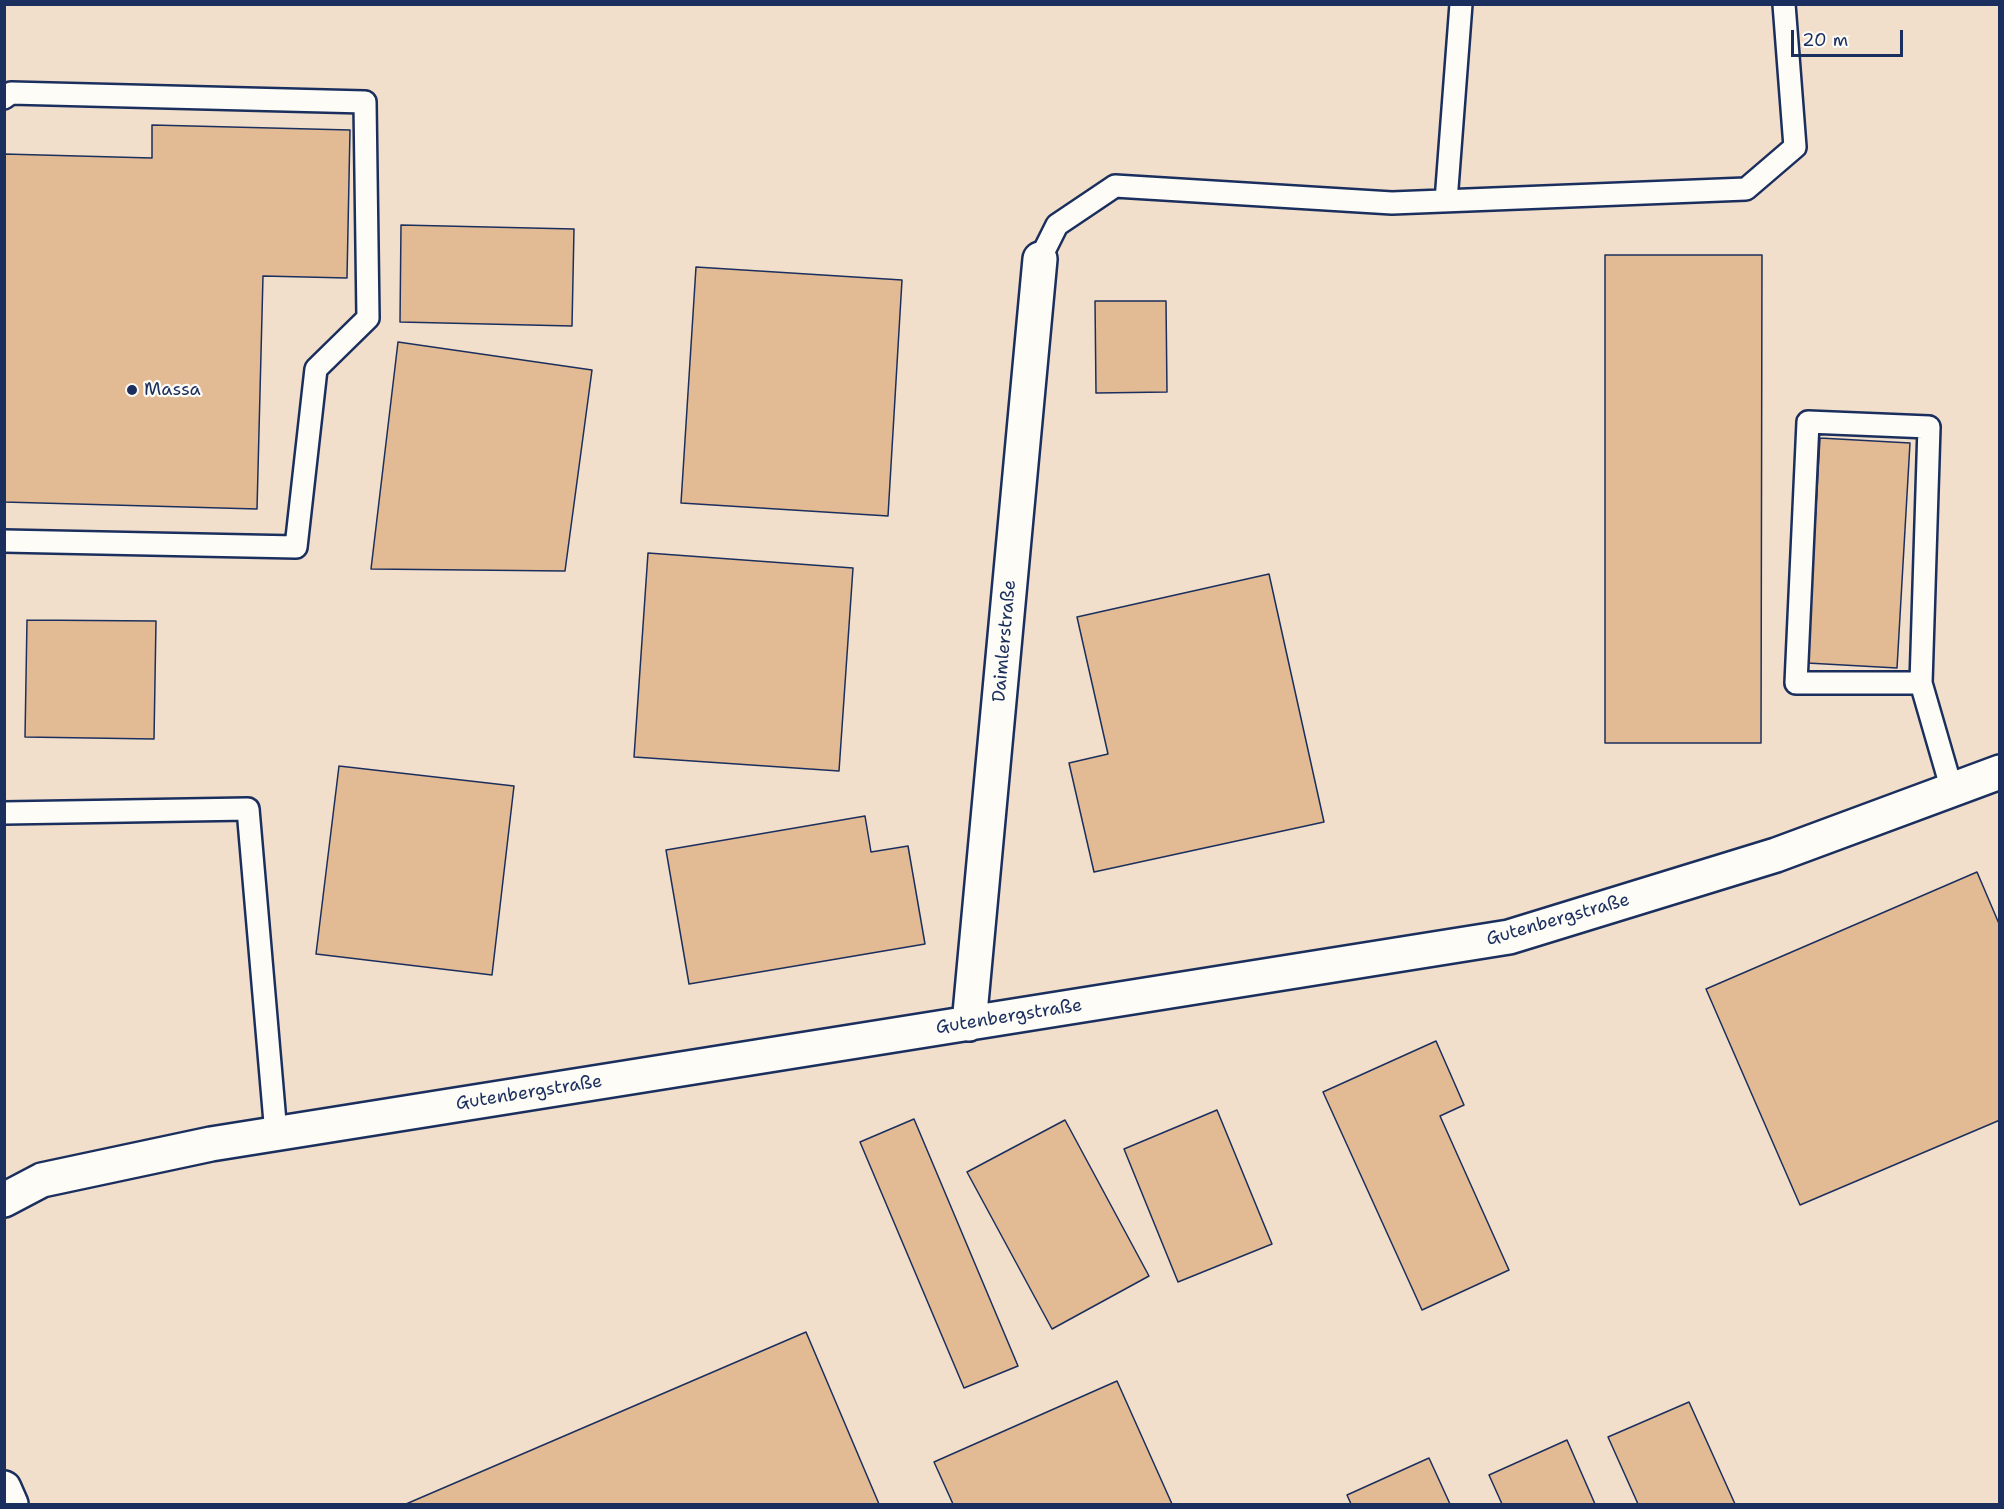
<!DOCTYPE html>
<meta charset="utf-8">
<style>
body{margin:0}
#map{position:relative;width:2004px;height:1509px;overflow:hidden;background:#f8efe3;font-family:"Shantell Sans",sans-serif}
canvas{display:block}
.frame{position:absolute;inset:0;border:6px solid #1b2f5e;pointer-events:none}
.scale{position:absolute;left:1791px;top:30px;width:112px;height:27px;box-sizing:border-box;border:3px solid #1b2f5e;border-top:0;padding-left:8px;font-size:18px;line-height:21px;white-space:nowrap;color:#1b2f5e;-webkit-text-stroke:4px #fdfcf7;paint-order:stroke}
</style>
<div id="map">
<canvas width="2004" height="1509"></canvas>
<div class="frame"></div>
<div class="scale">20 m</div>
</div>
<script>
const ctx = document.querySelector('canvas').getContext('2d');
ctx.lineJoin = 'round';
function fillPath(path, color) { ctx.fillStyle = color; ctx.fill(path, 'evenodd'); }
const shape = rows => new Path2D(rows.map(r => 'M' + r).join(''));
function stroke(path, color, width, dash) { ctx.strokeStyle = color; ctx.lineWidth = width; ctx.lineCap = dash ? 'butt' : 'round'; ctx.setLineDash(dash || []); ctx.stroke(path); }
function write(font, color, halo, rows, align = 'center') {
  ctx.font = font + ' "Shantell Sans",sans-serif'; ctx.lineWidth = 4.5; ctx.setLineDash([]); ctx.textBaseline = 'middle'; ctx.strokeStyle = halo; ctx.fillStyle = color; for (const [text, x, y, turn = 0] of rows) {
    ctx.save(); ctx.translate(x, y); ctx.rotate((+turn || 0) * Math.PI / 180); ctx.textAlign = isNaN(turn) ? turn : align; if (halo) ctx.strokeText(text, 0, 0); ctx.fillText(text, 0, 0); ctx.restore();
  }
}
const built = shape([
 [5,5,1999,5,1999,1504,5,1504]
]);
const building = shape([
 [152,125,350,130,347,278,263,276,257,509,4,502,4,154,152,158,152,125],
 [401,225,574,229,572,326,400,322,401,225],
 [1605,255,1762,255,1761,743,1605,743,1605,255],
 [696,267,902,280,888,516,681,503,696,267],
 [1095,301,1166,301,1167,392,1096,393,1095,301],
 [398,342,592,370,565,571,371,569,398,342],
 [1820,438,1910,443,1897,668,1807,663,1820,438],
 [648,553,853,568,839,771,634,757,648,553],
 [1269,574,1324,822,1094,872,1069,763,1108,754,1077,617,1269,574],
 [27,620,156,621,154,739,25,737,27,620],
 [339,766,514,786,492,975,316,954,339,766],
 [865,816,871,852,908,846,925,944,689,984,666,850,865,816],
 [1977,872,2000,926,2000,1120,1800,1205,1706,989,1977,872],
 [1436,1041,1464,1105,1440,1116,1509,1270,1422,1310,1323,1092,1436,1041],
 [1217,1110,1272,1244,1178,1282,1124,1149,1217,1110],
 [914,1119,1018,1366,964,1388,860,1142,914,1119],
 [1065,1120,1149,1276,1052,1329,967,1172,1065,1120],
 [806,1332,879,1504,406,1504,806,1332],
 [1117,1381,1172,1504,953,1504,934,1462,1117,1381],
 [1689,1402,1735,1504,1638,1504,1608,1437,1689,1402],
 [1567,1440,1595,1504,1502,1504,1489,1475,1567,1440],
 [1429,1458,1450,1504,1351,1504,1347,1495,1429,1458]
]);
const service = shape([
 [4,98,11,93,365,102,368,318,316,369,296,547,4,541],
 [1446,201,1461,4],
 [1040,259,1057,225,1115,186,1392,203,1746,189,1795,147,1784,4],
 [1921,683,1796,683,1808,422,1929,427,1921,683,1952,790],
 [4,813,248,809,276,1134]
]);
const minor = shape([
 [969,1024,1040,259],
 [4,1200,42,1180,211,1144,1509,937,1776,855,2000,772],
 [4,1488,11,1504]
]);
const markers = [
 [132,390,6,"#1b2f5e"]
];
const poiNames = [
 ["Massa",144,390]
];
const streetNames = [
 ["Daimlerstraße",1005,641,-85],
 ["Gutenbergstraße",1558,920,-16],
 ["Gutenbergstraße",1009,1017,-9],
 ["Gutenbergstraße",529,1093,-9]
];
fillPath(built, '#f1dfcb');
fillPath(building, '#e2ba93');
stroke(building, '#1b2f5e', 1.5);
stroke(service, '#1b2f5e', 26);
stroke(minor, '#1b2f5e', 38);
stroke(service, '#fdfcf7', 21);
stroke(minor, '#fdfcf7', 33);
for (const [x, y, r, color] of markers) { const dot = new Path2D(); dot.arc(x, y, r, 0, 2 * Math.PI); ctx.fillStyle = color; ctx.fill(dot); stroke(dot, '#fdfcf7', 2); }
write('18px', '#1b2f5e', '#fdfcf7', poiNames, 'left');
write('18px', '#1b2f5e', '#fdfcf7', streetNames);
</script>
